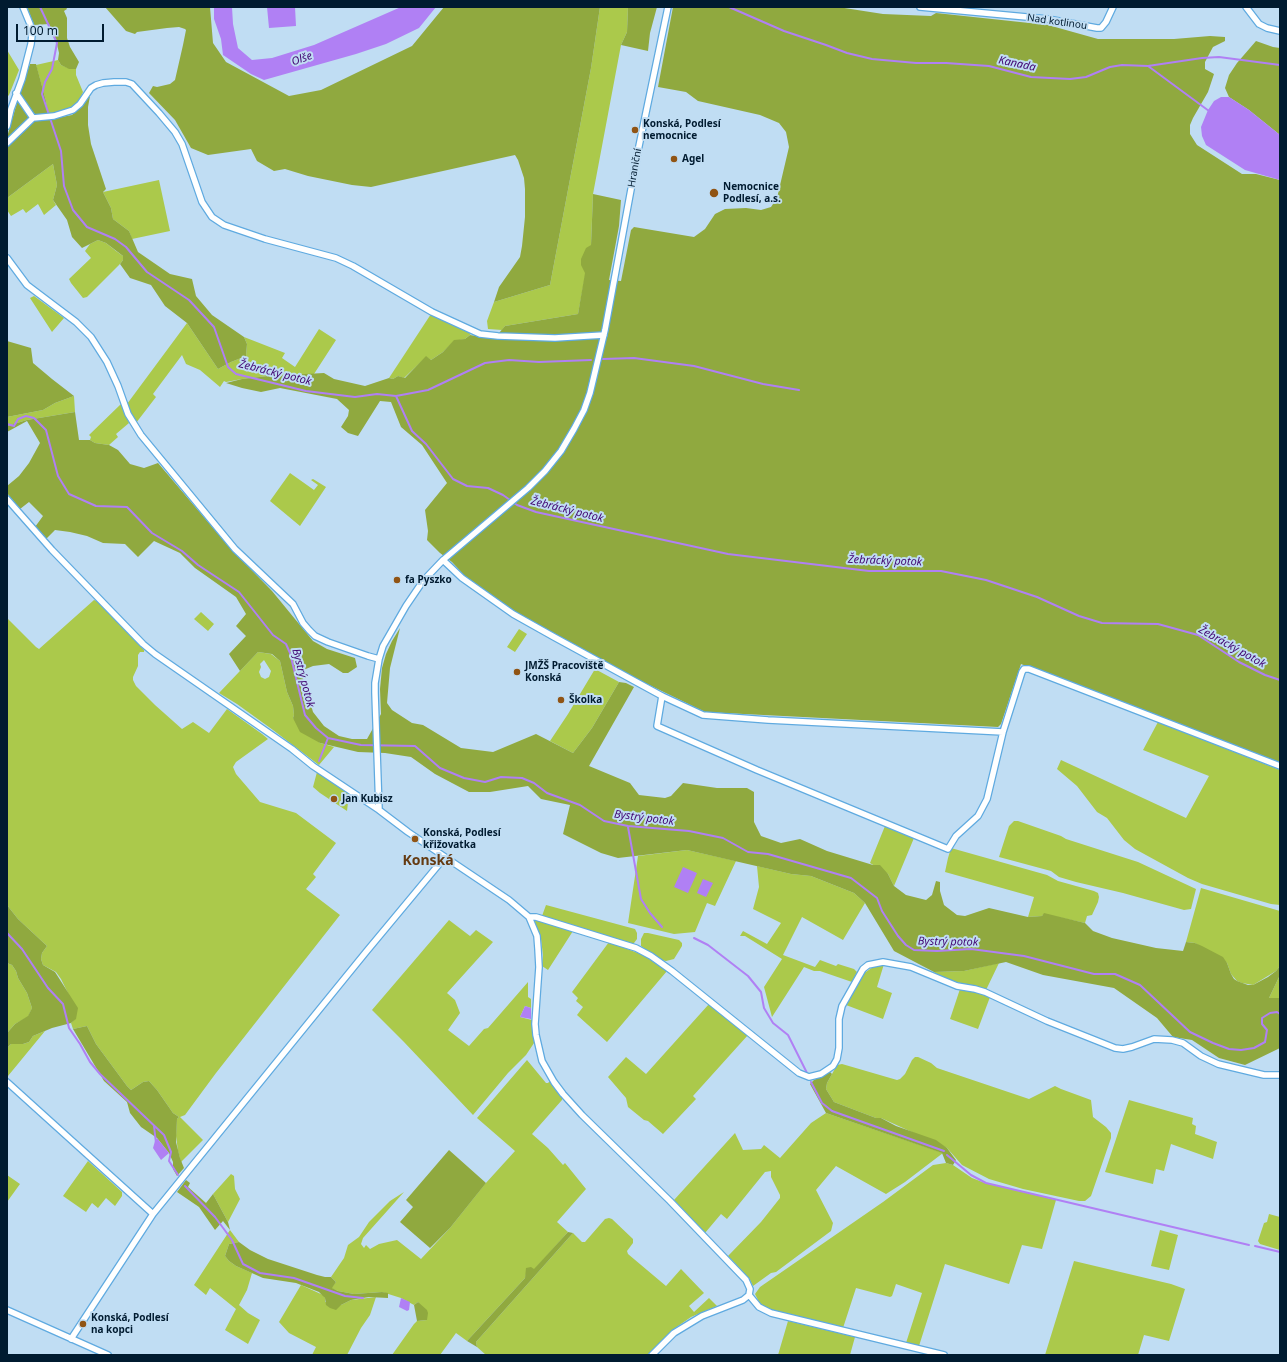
<!DOCTYPE html>
<meta charset="utf-8">
<style>
body{margin:0}
#map{position:relative;width:1287px;height:1362px;overflow:hidden;background:#c0ddf3;font-family:"Noto Sans",sans-serif}
canvas{display:block}
.frame{position:absolute;inset:0;border:8px solid #001b30;pointer-events:none}
.scale{position:absolute;left:16px;top:24px;width:88px;height:18px;box-sizing:border-box;border:2px solid #001b30;border-top:0;padding-left:5px;font-size:12px;line-height:14px;white-space:nowrap;color:#001b30;-webkit-text-stroke:3px #c0ddf3;paint-order:stroke}
</style>
<div id="map">
<canvas width="1287" height="1362"></canvas>
<div class="frame"></div>
<div class="scale">100 m</div>
</div>
<script>
const ctx = document.querySelector('canvas').getContext('2d');
ctx.lineJoin = 'round';
function fillPath(path, color) { ctx.fillStyle = color; ctx.fill(path, 'evenodd'); }
const shape = rows => new Path2D(rows.map(r => 'M' + r).join(''));
function stroke(path, color, width, dash) { ctx.strokeStyle = color; ctx.lineWidth = width; ctx.lineCap = dash ? 'butt' : 'round'; ctx.setLineDash(dash || []); ctx.stroke(path); }
function write(font, color, halo, rows, align = 'center') {
  ctx.font = font + ' "Noto Sans",sans-serif'; ctx.lineWidth = 4; ctx.setLineDash([]); ctx.textBaseline = 'middle'; ctx.strokeStyle = halo; ctx.fillStyle = color; for (const [text, x, y, turn = 0] of rows) {
    ctx.save(); ctx.translate(x, y); ctx.rotate((+turn || 0) * Math.PI / 180); ctx.textAlign = isNaN(turn) ? turn : align; if (halo) ctx.strokeText(text, 0, 0); ctx.fillText(text, 0, 0); ctx.restore();
  }
}
const green = shape([
 [600,7,628,7,627,32,621,45,593,194,591,245,578,314,505,326,502,330,488,329,487,321,494,302,550,285,591,68],
 [7,50,19,70,9,95,7,97],
 [58,60,61,65,68,68,76,69,76,75,83,92,80,99,75,105,62,112,48,114,46,101,36,65],
 [53,164,57,185,53,200,56,205,44,215,38,204,26,213,23,209,11,216,7,210,7,198],
 [159,180,170,231,132,239,129,231,113,219,111,208,103,192],
 [98,240,106,243,116,251,123,256,123,260,119,265,87,297,83,298,71,283,69,279,91,258,85,251,90,244],
 [34,296,64,318,52,332,30,298],
 [431,314,456,325,471,334,465,339,454,341,443,352,431,360,426,357,404,378,398,376,393,379,389,378],
 [187,323,218,369,231,362,246,356,247,344,244,337,285,353,282,358,295,367,319,329,336,340,314,374,268,376,242,379,226,382,224,381,220,387,200,370,186,364,182,355,153,394,156,397,136,423,127,404],
 [74,396,75,412,27,420,7,426,7,417,43,410,55,403],
 [121,404,129,423,116,434,118,437,109,445,95,443,90,440,91,437,89,435],
 [290,473,314,490,318,485,311,480,313,479,326,487,300,526,270,501],
 [94,600,99,602,144,650,144,652,140,652,138,655,138,666,133,677,133,680,136,686,155,705,182,729,193,722,209,733,227,709,262,734,268,739,236,762,233,767,236,774,260,802,296,813,336,843,313,874,316,877,306,889,340,915,216,1073,185,1115,180,1117,203,1140,181,1162,178,1151,176,1136,177,1119,179,1117,173,1113,157,1090,149,1081,143,1082,131,1090,127,1086,96,1044,87,1026,73,1029,71,1023,76,1018,68,993,61,979,56,972,43,965,41,959,42,953,47,946,18,919,7,905,7,618,36,647,39,649],
 [201,612,214,624,208,631,194,619],
 [519,629,527,634,515,652,507,647],
 [258,652,271,654,280,661,287,692,293,706,294,715,293,718,320,743,334,747,319,765,273,730,237,704,219,693],
 [264,660,271,671,269,677,265,679,261,677,259,672,261,667,260,664],
 [595,669,619,682,592,728,573,753,550,741,568,714],
 [1158,722,1280,770,1280,905,1271,904,1202,884,1188,878,1135,849,1124,840,1107,818,1097,812,1077,786,1057,769,1061,760,1186,818,1209,776,1143,750],
 [317,772,349,794,347,811,320,793,313,787],
 [1014,821,1018,821,1061,836,1066,839,1138,862,1196,889,1191,909,1184,910,1123,893,1076,882,1059,877,1051,871,999,857,1009,826],
 [885,826,914,838,894,886,888,874,870,863],
 [951,848,1047,875,1058,881,1094,891,1098,893,1099,897,1098,902,1092,915,1087,916,1085,923,1044,914,1042,916,1028,917,1034,897,945,872,948,858],
 [687,850,736,861,715,906,707,903,695,932,674,934,628,923,638,856],
 [757,866,791,874,811,876,854,893,865,903,843,940,802,917,783,955,815,967,820,960,836,966,838,964,854,969,857,972,852,982,820,971,814,971,804,967,772,1017,764,987,782,959,745,936,740,936,743,931,767,944,781,923,753,909,759,887],
 [1201,888,1280,911,1280,966,1276,971,1253,985,1242,983,1237,981,1231,974,1227,963,1195,943,1186,942],
 [546,905,635,929,637,933,637,939,634,943,628,943,542,916],
 [449,920,470,936,476,930,493,942,447,993,455,1000,460,1013,448,1030,469,1046,484,1029,488,1028,528,982,528,997,531,999,531,1008,525,1006,520,1017,532,1020,534,1043,526,1055,508,1073,473,1115,404,1042,372,1010],
 [536,920,573,931,548,970,542,966,543,955,541,939,534,923],
 [644,933,648,933,679,940,682,943,682,946,674,959,666,961,661,960,641,946,641,939],
 [609,942,643,955,667,971,607,1042,577,1015,583,1007,576,1001,578,998,572,992],
 [7,963,12,965,16,971,18,978,27,993,32,1008,28,1017,15,1024,7,1033],
 [999,963,986,990,949,980,938,976,934,972,964,971],
 [884,964,877,987,892,993,883,1019,846,1005,849,996,860,976,873,967],
 [1280,975,1280,998,1269,998],
 [960,989,976,991,990,997,978,1029,950,1019],
 [709,1004,748,1035,693,1096,696,1099,663,1134,648,1121,644,1120,628,1107,626,1098,608,1077,626,1057,646,1074],
 [45,1031,8,1076,7,1075,7,1048,11,1044,23,1044,29,1042,33,1036],
 [915,1057,918,1057,931,1063,937,1068,1029,1099,1055,1086,1061,1089,1091,1100,1093,1117,1106,1127,1111,1133,1111,1138,1091,1196,1085,1201,1079,1201,1023,1189,989,1179,962,1165,947,1148,881,1118,876,1118,834,1102,826,1089,827,1083,837,1065,842,1064,897,1080,900,1079,905,1074,912,1060],
 [527,1060,546,1083,548,1083,550,1081,562,1096,562,1100,532,1134,548,1148,563,1165,565,1163,586,1189,557,1222,568,1232,534,1270,526,1274,525,1278,467,1341,456,1333,440,1355,392,1355,414,1324,417,1321,427,1320,418,1302,414,1305,401,1298,382,1292,354,1294,338,1291,331,1288,336,1282,331,1277,344,1258,348,1245,359,1237,369,1222,390,1201,404,1192,363,1238,361,1244,364,1248,366,1245,370,1249,379,1244,397,1240,421,1259,450,1228,485,1184,515,1151,477,1118],
 [1129,1100,1193,1118,1192,1124,1196,1126,1195,1134,1217,1142,1213,1159,1171,1144,1164,1171,1156,1169,1153,1184,1105,1172],
 [826,1113,943,1153,905,1182,886,1194,836,1166,816,1190,833,1223,831,1231,776,1272,771,1273,753,1286,749,1278,728,1256,761,1222,780,1198,780,1195,771,1177,771,1171,765,1172,727,1219,721,1214,705,1233,674,1200,735,1133,743,1150,761,1149,764,1145,780,1158,811,1123],
 [88,1161,122,1192,122,1196,115,1206,106,1198,98,1208,92,1203,86,1212,63,1196],
 [946,1163,953,1165,972,1178,985,1183,1056,1200,1042,1249,1022,1245,1009,1284,945,1264,919,1346,906,1343,922,1293,896,1284,892,1296,890,1297,856,1288,843,1328,768,1310,759,1302,755,1294,760,1287,883,1202,933,1165],
 [231,1174,234,1176,235,1189,240,1199,228,1222,213,1194],
 [7,1175,20,1184,7,1202],
 [1269,1214,1280,1217,1280,1250,1260,1244,1258,1241,1264,1223,1267,1222],
 [609,1218,612,1219,633,1239,633,1243,627,1251,628,1254,666,1286,681,1269,704,1293,689,1306,694,1312,709,1298,717,1306,691,1317,671,1331,647,1355,486,1355,477,1347,476,1342,573,1233,582,1242,585,1242,605,1219],
 [230,1230,239,1242,229,1244,225,1256,229,1261,236,1266,252,1273,247,1290,239,1305,248,1313,260,1320,248,1344,225,1330,236,1309,210,1288,206,1295,194,1285],
 [1160,1230,1178,1235,1169,1270,1151,1266],
 [1074,1261,1171,1284,1185,1289,1169,1341,1144,1335,1138,1355,1045,1355],
 [301,1285,323,1295,325,1298,325,1302,341,1305,351,1300,376,1297,370,1315,361,1328,347,1355,312,1355,316,1347,289,1333,279,1322],
 [788,1321,855,1337,850,1355,778,1355]
]);
const forest = shape([
 [27,7,66,7,67,9,64,11,67,18,67,38,70,47,79,62,76,69,69,69,61,65,58,60,59,53,56,40,49,24,34,25],
 [105,7,210,7,213,43,226,62,289,96,321,90,412,46,444,7,600,7,591,68,550,285,494,302,499,287,520,257,522,246,525,217,525,189,524,178,518,160,515,155,371,187,352,185,308,176,285,169,274,171,257,161,251,149,208,155,191,148,175,120,149,93,153,86,157,87,170,84,175,80,183,45,186,30,185,29,179,27,167,28,137,32,135,34,126,31],
 [628,7,657,7,650,33,648,51,621,45,627,32],
 [673,7,838,7,883,14,931,16,936,13,1048,25,1098,39,1174,39,1210,36,1225,37,1225,41,1213,47,1205,62,1205,69,1214,74,1208,92,1193,118,1190,125,1190,134,1197,145,1242,174,1256,174,1280,180,1280,764,1021,664,1001,724,998,727,705,712,639,680,512,610,465,576,452,562,440,553,427,540,428,531,425,510,447,483,422,445,401,427,391,402,380,401,358,436,348,433,341,427,348,416,349,410,337,399,280,388,261,392,242,388,226,383,242,379,268,376,324,373,334,379,365,386,389,378,393,379,398,376,405,378,426,356,431,360,443,352,454,340,465,339,470,335,494,339,505,326,578,314,585,273,581,265,581,259,586,248,591,245,593,194,621,200,619,226,609,280,621,281,631,230,634,227,694,237,705,229,715,214,725,209,746,208,761,210,771,207,777,198,789,147,786,132,779,123,760,115,698,101,686,92,658,87],
 [1256,41,1273,47,1280,48,1280,135,1249,110,1229,97,1225,88,1229,75,1237,63],
 [30,64,36,64,46,101,48,114,51,119,72,115,80,108,90,96,88,107,88,125,91,144,106,189,103,192,111,208,113,219,129,231,138,252,170,274,192,279,196,296,212,315,244,337,247,344,246,356,231,362,218,369,187,323,165,306,151,285,130,278,120,264,123,260,123,256,106,243,98,240,82,248,72,237,67,220,53,200,57,185,53,164,7,198,7,137,23,82],
 [7,341,31,348,33,363,52,379,74,396,55,403,43,410,7,417],
 [75,412,79,440,90,440,95,443,109,445,118,450,130,464,144,468,158,463,230,548,272,591,313,641,327,649,355,658,357,667,348,673,343,673,329,664,313,666,301,671,313,712,324,726,339,736,352,739,367,739,381,714,380,689,382,668,386,654,392,641,400,628,390,668,387,703,392,710,412,723,423,725,461,748,493,752,536,734,573,753,592,728,619,682,626,683,634,687,589,766,630,783,639,795,665,798,671,796,683,783,717,788,747,788,754,792,754,822,761,836,781,843,800,839,827,851,873,865,880,865,888,874,894,886,906,895,926,900,932,895,936,881,940,882,940,891,944,905,957,915,965,916,989,908,1028,917,1042,916,1044,913,1085,923,1093,931,1112,938,1156,948,1183,951,1186,942,1195,943,1202,946,1223,957,1227,963,1231,974,1234,979,1237,981,1248,985,1253,985,1268,977,1276,971,1280,966,1280,975,1269,998,1280,998,1280,1048,1245,1065,1219,1058,1192,1040,1173,1037,1157,1018,1114,988,1043,975,1006,962,964,971,934,972,894,951,865,903,854,893,811,876,791,874,687,850,618,858,601,853,563,834,570,805,541,799,528,786,490,792,469,792,435,774,411,757,385,753,358,752,320,743,300,732,293,718,294,715,293,706,287,692,280,661,272,654,258,652,240,671,229,654,246,636,236,626,246,614,236,597,195,568,180,553,154,541,138,557,125,544,103,543,87,536,70,532,55,530,46,539,35,527,43,516,29,502,20,509,7,493,7,486,19,476,29,463,40,443,27,421,7,432,7,426,27,420],
 [7,905,18,919,47,946,42,953,41,959,43,965,55,972,78,1008,76,1019,71,1023,52,1028,33,1036,29,1042,23,1044,11,1044,7,1048,7,1033,15,1024,28,1016,32,1008,27,993,18,978,16,971,12,965,7,963],
 [87,1026,96,1044,127,1086,131,1090,143,1082,149,1081,157,1090,173,1113,179,1117,177,1119,176,1142,180,1158,184,1168,177,1176,173,1169,173,1162,169,1153,157,1138,141,1127,130,1113,127,1102,104,1081,73,1029],
 [830,1072,832,1074,827,1083,826,1089,834,1102,876,1118,881,1118,896,1126,936,1140,947,1148,956,1160,953,1165,946,1163,942,1153,826,1113,810,1084,814,1080],
 [449,1150,486,1183,450,1228,430,1248,400,1222,413,1207,406,1200],
 [186,1180,190,1183,188,1187,206,1203,213,1194,228,1222,230,1230,223,1221,215,1230,199,1207,177,1192],
 [568,1232,573,1233,476,1342,477,1347,467,1341,525,1278,526,1268,531,1267,534,1269],
 [239,1242,250,1250,268,1259,317,1275,325,1277,331,1277,336,1282,332,1288,338,1291,354,1294,382,1292,388,1293,388,1298,369,1297,356,1299,351,1300,341,1305,336,1310,330,1308,326,1305,325,1298,319,1292,296,1283,263,1278,236,1266,229,1261,225,1256,229,1244],
 [418,1302,427,1310,428,1313,427,1320,417,1321,414,1305]
]);
const water = shape([
 [214,7,232,7,233,24,238,48,252,60,272,58,314,45,401,7,436,7,419,28,386,44,356,54,264,80,251,74,223,55,221,39,214,19],
 [267,7,295,7,296,26,269,28],
 [1221,97,1229,97,1249,110,1280,135,1280,180,1245,170,1206,145,1202,136,1201,127,1208,110,1214,101],
 [683,867,697,873,688,893,674,887],
 [703,879,713,883,706,897,697,893],
 [525,1006,531,1008,531,1019,520,1017],
 [157,1138,169,1153,161,1160,153,1148,155,1141],
 [401,1298,410,1302,409,1310,407,1311,399,1307]
]);
const stream = shape([
 [40,7,57,43,52,69,45,82,42,94,61,151,64,186,73,210,87,227,115,239,126,247,147,272,189,300,214,327,228,367,236,374,306,391,355,397,377,394,396,396,412,431,426,444,453,479,467,486,488,488,503,495,517,505,536,512,728,554,869,571,941,571,986,580,1037,597,1079,616,1102,623,1158,624,1198,635,1239,662,1265,675,1280,680],
 [729,7,784,31,826,45,847,53,872,59,916,63,946,63,989,66,1031,77,1070,79,1086,77,1110,67,1122,65,1148,66,1209,111],
 [1148,66,1202,58,1219,57,1280,65],
 [603,359,634,358,694,366,763,384,799,390],
 [396,396,428,390,485,363,509,360,539,362,591,360],
 [7,424,14,426,18,419,26,416,34,418,46,430,58,476,69,494,96,506,127,507,152,533,182,551,198,565,239,592,273,635,286,644,290,653,305,715,316,728,328,738,361,745,415,746,440,768,464,778,485,782,501,777,522,778,534,783,547,793,580,805,604,821,628,826,689,831,723,838,748,852,768,854,851,878,877,898,882,911,898,936,906,945,914,950,937,951,971,949,1024,956,1094,974,1115,974,1140,985,1190,1032,1213,1043,1229,1049,1241,1050,1254,1048,1265,1042,1267,1030,1262,1024,1262,1018,1270,1013,1277,1012,1280,1014],
 [319,761,328,738],
 [628,827,641,899,650,913,662,927],
 [7,933,22,949,48,988,63,1004,69,1028,80,1044,90,1062,100,1074,164,1135,171,1152,169,1161,178,1175],
 [694,938,708,945,748,976,761,992,764,1008,773,1023,788,1035,808,1075],
 [811,1082,822,1103,832,1111,944,1151],
 [154,1126,156,1143],
 [947,1155,971,1175,986,1183,1249,1245],
 [185,1186,215,1217,232,1240,243,1264,260,1273,294,1278,345,1296,363,1298],
 [1255,1246,1280,1252]
]);
const minor = shape([
 [920,7,1048,19,1097,28,1101,28,1106,22,1113,7],
 [1246,7,1259,24,1267,28,1280,31],
 [16,93,33,118,54,116,73,110,80,104,91,88,96,85,103,83,114,82,126,82,132,84,159,113,175,132,182,144,202,202,212,217,224,225,265,239,336,258,353,266,432,312,480,334,498,336,555,338,604,335],
 [7,126,11,109,22,79,31,44,32,35,30,24,23,7],
 [7,143,33,118],
 [7,258,27,285,76,322,91,337,107,362,118,386,128,414,141,435,235,549,293,604,303,623,309,630,315,636,328,642,368,656,379,659],
 [7,499,52,550,143,644,155,654,292,749,313,766,379,810],
 [443,560,462,578,513,614,554,637,662,696,703,715,768,720,1003,732,1022,672,1024,669,1029,669,1280,766],
 [662,696,657,726,757,770,948,849,956,836,978,816,987,799,1003,732],
 [445,857,509,900,529,917,537,936,538,949,539,967,535,1024,536,1035,542,1061,554,1082,563,1094,582,1115,670,1201,746,1280,750,1289,749,1295,743,1300,702,1316,674,1333,652,1355],
 [529,917,536,917,636,948,651,956,672,971,799,1073,809,1077,821,1074,833,1066,837,1059,839,1048,839,1019,842,1006,863,969,868,965,883,962,911,967,957,986,975,989,985,992,1047,1021,1115,1048,1123,1049,1132,1047,1154,1039,1172,1040,1183,1043,1201,1056,1218,1064,1264,1075,1280,1075],
 [7,1082,153,1214],
 [749,1295,759,1307,771,1313,944,1355],
 [7,1310,108,1355],
 [71,1339,153,1214,366,952,445,857,408,832,379,810,375,693,375,683,379,659,383,646,406,606,423,581,443,560,528,488,545,471,561,451,574,429,584,410,590,393,605,330,639,146,668,7]
]);
const markers = [
 [635,130,4,"#905414"],
 [674,159,4,"#905414"],
 [714,193,5,"#905414"],
 [397,580,4,"#905414"],
 [517,672,4,"#905414"],
 [561,700,4,"#905414"],
 [334,799,4,"#905414"],
 [415,839,4,"#905414"],
 [83,1324,4,"#905414"]
];
const streetNames = [
 ["Nad kotlinou",1057,22,8],
 ["Hraniční",635,168,-80]
];
const poiNames = [
 ["Konská, Podlesí",643,124],
 ["nemocnice",643,136],
 ["Agel",682,159],
 ["Nemocnice",723,187],
 ["Podlesí, a.s.",723,199],
 ["fa Pyszko",405,580],
 ["JMŽŠ Pracoviště",525,666],
 ["Konská",525,678],
 ["Školka",569,700],
 ["Jan Kubisz",342,799],
 ["Konská, Podlesí",423,833],
 ["křižovatka",423,845],
 ["Konská, Podlesí",91,1318],
 ["na kopci",91,1330]
];
const waterNames = [
 ["Olše",302,59,-19],
 ["Kanada",1017,64,12],
 ["Žebrácký potok",275,373,14],
 ["Žebrácký potok",567,510,14],
 ["Žebrácký potok",885,561,2],
 ["Žebrácký potok",1232,647,29],
 ["Bystrý potok",303,678,75],
 ["Bystrý potok",644,818,7],
 ["Bystrý potok",948,942,1]
];
const districtNames = [
 ["Konská",428,861]
];
fillPath(green, '#abc94b');
fillPath(forest, '#90a93f');
fillPath(water, '#b080f4');
stroke(stream, '#b080f4', 2);
stroke(minor, '#5faae0', 8);
stroke(minor, '#fff', 5.5);
for (const [x, y, r, color] of markers) { const dot = new Path2D(); dot.arc(x, y, r, 0, 2 * Math.PI); ctx.fillStyle = color; ctx.fill(dot); stroke(dot, '#c0ddf3', 1.5); }
write('10px', '#001b30', '#c0ddf3', streetNames);
write('bold 10px', '#001b30', '#c0ddf3', poiNames, 'left');
write('italic 11px', '#400471', '#c0ddf3', waterNames);
write('bold 14px', '#653b12', '#c0ddf3', districtNames);
</script>
